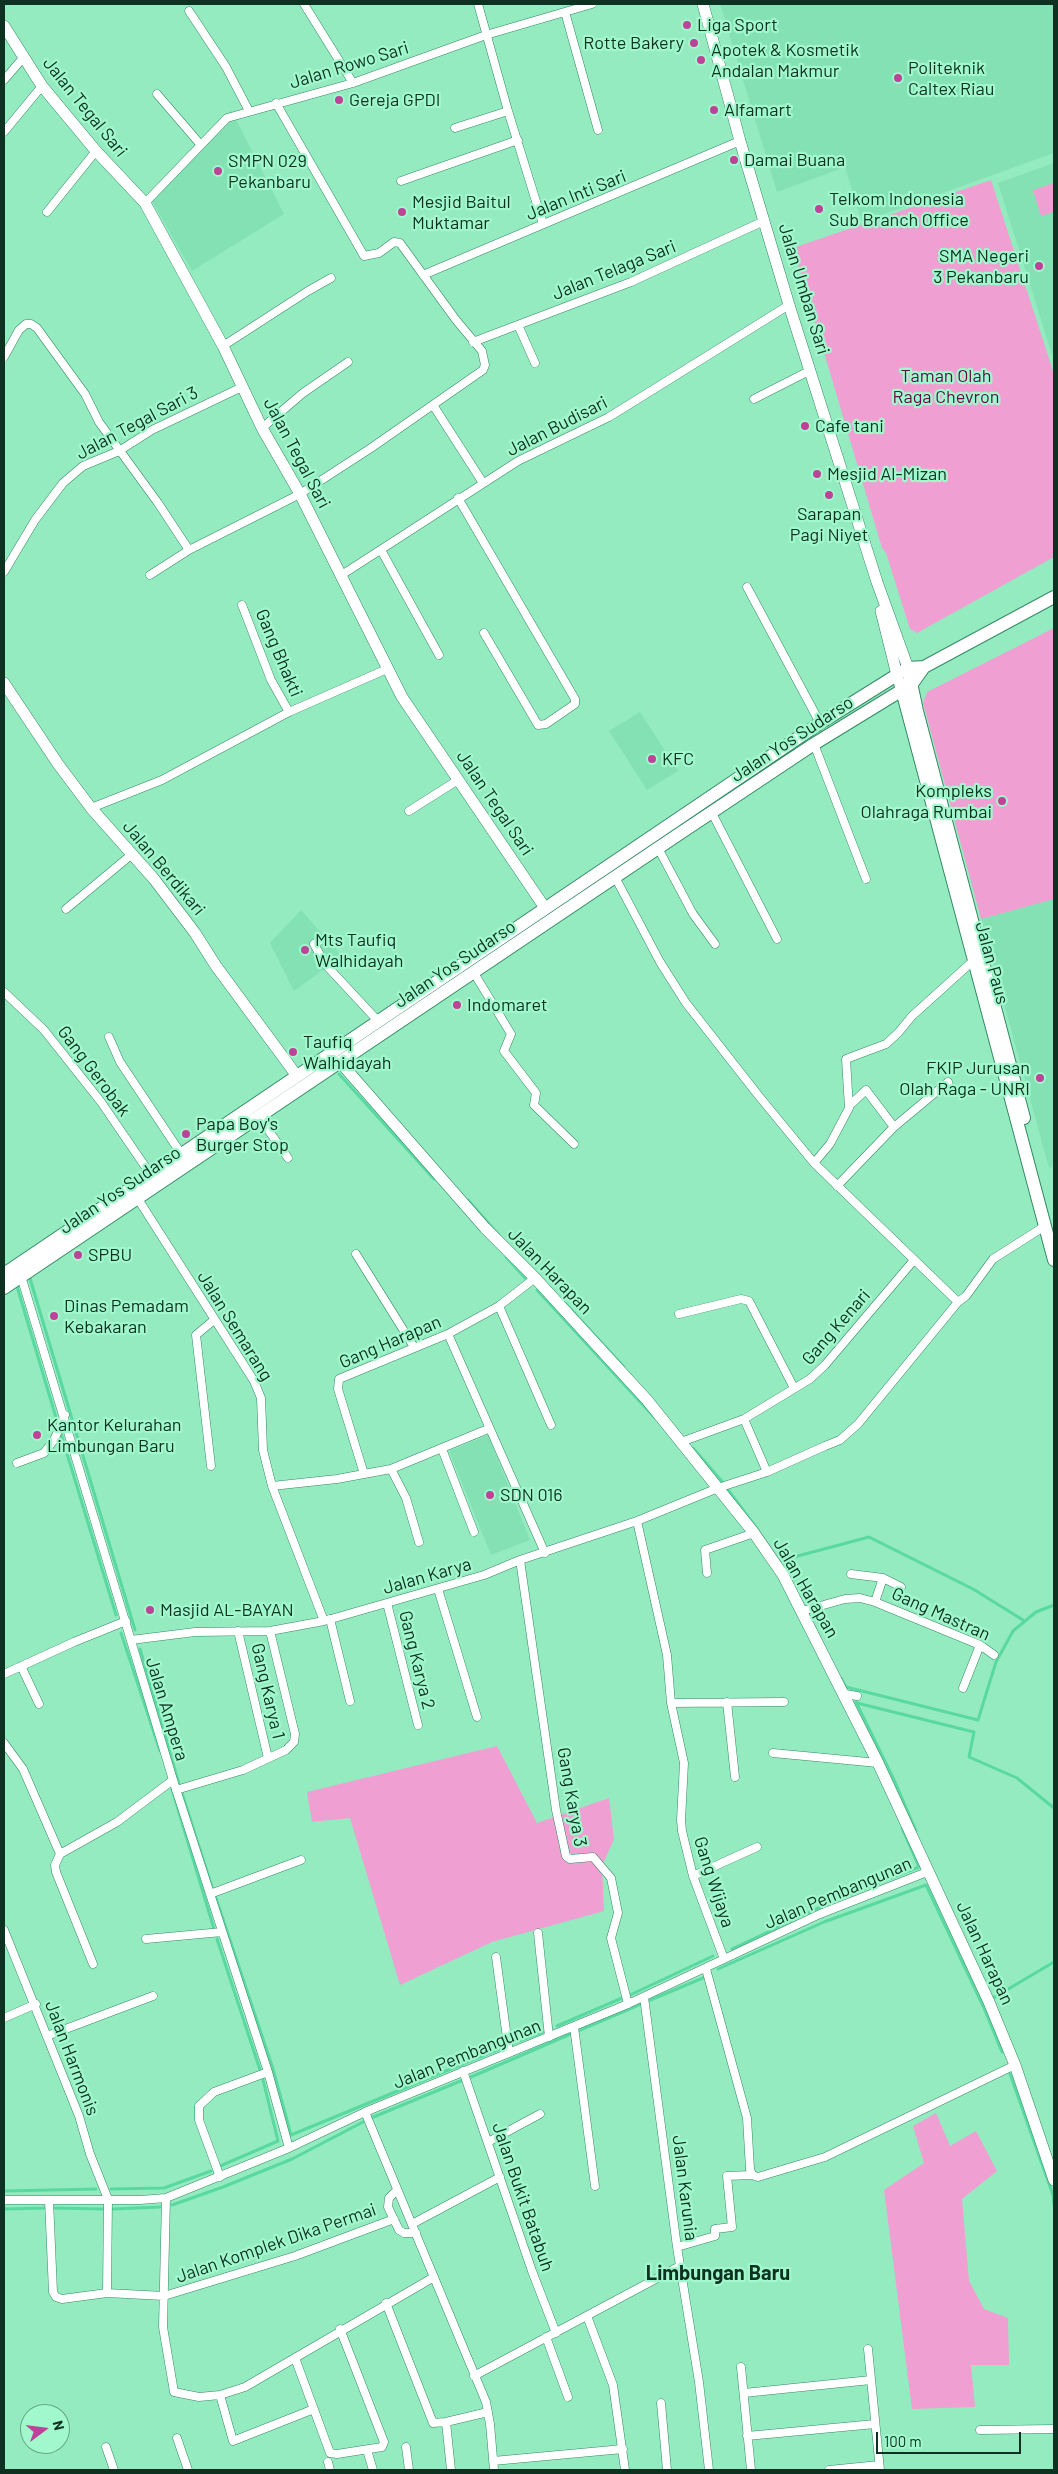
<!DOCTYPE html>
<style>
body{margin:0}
#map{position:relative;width:1058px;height:2474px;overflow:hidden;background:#95ebc0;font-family:Barlow,sans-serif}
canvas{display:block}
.frame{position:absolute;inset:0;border:5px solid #0d3222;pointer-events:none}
.north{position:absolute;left:20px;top:2404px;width:50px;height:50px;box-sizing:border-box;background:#a2f8cd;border:1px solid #66a989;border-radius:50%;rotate:75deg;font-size:14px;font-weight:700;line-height:20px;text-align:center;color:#0d3222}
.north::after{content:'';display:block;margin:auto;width:18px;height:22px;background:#bc4397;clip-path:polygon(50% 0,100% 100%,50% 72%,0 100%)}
.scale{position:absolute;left:876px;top:2432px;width:145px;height:22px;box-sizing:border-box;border:2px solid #0d3222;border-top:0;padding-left:6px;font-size:15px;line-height:18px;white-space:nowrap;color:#0d3222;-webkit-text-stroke:4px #a2f8cd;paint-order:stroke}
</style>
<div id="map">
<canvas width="1058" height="2474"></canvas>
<div class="frame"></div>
<div class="north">N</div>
<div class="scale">100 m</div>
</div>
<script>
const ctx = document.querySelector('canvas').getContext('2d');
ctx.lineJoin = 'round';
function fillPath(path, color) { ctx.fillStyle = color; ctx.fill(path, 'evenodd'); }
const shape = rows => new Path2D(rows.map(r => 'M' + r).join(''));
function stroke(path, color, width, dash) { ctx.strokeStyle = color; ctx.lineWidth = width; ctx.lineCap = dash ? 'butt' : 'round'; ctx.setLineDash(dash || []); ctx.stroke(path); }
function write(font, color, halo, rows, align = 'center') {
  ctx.font = font + ' Barlow,sans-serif'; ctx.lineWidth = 4.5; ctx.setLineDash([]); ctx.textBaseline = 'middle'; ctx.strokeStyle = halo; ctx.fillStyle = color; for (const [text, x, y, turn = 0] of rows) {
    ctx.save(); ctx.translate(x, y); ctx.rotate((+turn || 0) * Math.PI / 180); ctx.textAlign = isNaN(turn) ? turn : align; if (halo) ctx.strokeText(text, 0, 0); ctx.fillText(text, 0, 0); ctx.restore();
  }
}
const built = shape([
 [720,4,1054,4,1054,153,862,222,845,167,777,192],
 [231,110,284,214,192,271,149,196],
 [1054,163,1054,361,998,183],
 [640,712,678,771,647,790,609,731],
 [1054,899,1054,1166,1049,1168,981,919],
 [301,910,342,956,294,991,270,943],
 [488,1435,530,1540,491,1555,449,1451]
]);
const green = shape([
 [991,180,1054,374,1054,557,917,633,910,629,886,553,882,548,793,248],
 [1054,183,1054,212,1041,216,1033,190],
 [1054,628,1054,899,981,919,923,703,927,692],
 [497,1746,537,1823,609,1798,614,1839,602,1866,604,1911,492,1942,400,1985,350,1818,312,1822,307,1792],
 [936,2113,950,2146,976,2131,997,2171,962,2199,969,2281,984,2309,1008,2318,1009,2365,971,2365,975,2407,912,2409,884,2190,924,2163,913,2126]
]);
const stream = shape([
 [339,1074,434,1179],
 [468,1200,499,1235],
 [506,1257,525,1278],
 [29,1275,135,1630],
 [16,1283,57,1421],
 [537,1290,655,1418],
 [566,1304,624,1367],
 [61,1434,116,1615],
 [693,1448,720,1479,758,1530],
 [779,1561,869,1537,973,1589,1023,1620],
 [121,1633,160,1751],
 [140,1649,179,1784],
 [841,1678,846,1687,978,1720,996,1662,1013,1631,1036,1612,1054,1605],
 [856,1702,895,1782,916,1831],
 [857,1703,974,1732,969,1757,1017,1778,1054,1808],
 [172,1789,214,1929],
 [182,1793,213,1890],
 [215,1895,273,2069,291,2135,504,2047],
 [217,1939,260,2070],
 [732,1949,833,1901,919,1867,902,1828],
 [718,1969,824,1922,926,1885,984,2008,1002,2052],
 [630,1995,713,1956],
 [993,1998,1054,1962],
 [648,2001,703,1978],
 [557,2026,622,1998],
 [578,2031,641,2004],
 [513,2043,543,2032],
 [1010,2074,1053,2195,1054,2206],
 [471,2077,573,2033],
 [371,2118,463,2080],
 [220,2166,278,2141,263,2080],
 [111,2189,164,2188,211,2171],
 [4,2191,96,2189],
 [172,2205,223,2187,292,2159,363,2122],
 [51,2208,104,2209],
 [4,2209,47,2208],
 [113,2209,160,2207]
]);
const street = shape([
 [304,4,353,83],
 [478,4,508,111,543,224],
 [189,11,226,67,249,111],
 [565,12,598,130],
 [4,80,23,58],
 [157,94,200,144],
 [455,128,508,111],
 [4,132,42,86],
 [401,181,518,140],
 [145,203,227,118,353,83,486,35,592,4],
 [47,212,96,151],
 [423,275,740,141],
 [518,325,535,363],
 [473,342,631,282,764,221],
 [223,346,308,291,331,278],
 [4,357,19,330,26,324,31,324,37,328,85,394,99,422,158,503,189,550],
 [754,399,811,370],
 [433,405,483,483],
 [262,428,303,393,348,362],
 [458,498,575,699,575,704,546,724,538,725,484,633],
 [381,550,439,655],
 [4,572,35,520,63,483,83,466,119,451,152,430,242,387],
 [150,575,189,550,300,494,371,448,483,370,485,365,482,351,456,320,400,243,394,242,379,253,364,256,276,103],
 [340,576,518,461,609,417,789,305],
 [747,587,820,723],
 [242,605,271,680,289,712],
 [814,744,866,879],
 [91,808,162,780,289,712,387,669],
 [409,811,458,780],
 [712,813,777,939],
 [658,848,693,914,715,944],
 [615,877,660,962,686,1003,758,1095,814,1163,958,1302],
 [66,909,131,855],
 [324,938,314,944,325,964,379,1022],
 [474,973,511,1034,504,1051,536,1093,534,1105,574,1144],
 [4,992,44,1030,101,1102,151,1175],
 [109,1037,120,1062,182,1155],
 [259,1117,288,1158],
 [894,1127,948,1082],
 [814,1163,830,1144,849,1108,846,1059,886,1044,898,1033,912,1016,973,961],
 [837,1186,894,1127,866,1090,850,1105],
 [138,1199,254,1381,261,1398,263,1450,272,1486,324,1621],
 [356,1254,414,1347],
 [21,1276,173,1780,268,2072,289,2148],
 [499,1306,551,1425],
 [679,1314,741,1299,749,1301,794,1388],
 [448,1334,545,1553],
 [744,1419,767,1472],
 [681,1442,744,1419,810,1379,825,1365,914,1260],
 [442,1449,474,1532],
 [17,1463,44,1453,54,1440,65,1415],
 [211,1466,196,1335,214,1320],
 [391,1469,406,1498,419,1542],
 [364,1474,338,1389,339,1379,448,1334,499,1306,535,1278],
 [272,1486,337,1479,391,1469,488,1429],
 [637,1521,667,1655,671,1703,684,1763,681,1820,682,1831,693,1876,724,1959],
 [520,1560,556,1810,566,1856,570,1859,593,1857,611,1878,618,1913,611,1938,628,2004],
 [707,1573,705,1550,754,1533],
 [851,1574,883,1578,901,1587],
 [438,1589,477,1717],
 [875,1602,883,1578],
 [387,1603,418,1725],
 [802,1611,845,1599,860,1598,875,1602,980,1645,994,1655],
 [330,1619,350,1701],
 [238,1631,268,1758],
 [131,1640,195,1632,270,1631,324,1621,484,1575,520,1560,637,1521,718,1488,767,1472,825,1446,840,1440,858,1424,958,1302,966,1296,993,1259,1045,1226],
 [21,1666,39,1704],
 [4,1674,74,1642,126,1621],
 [963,1688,980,1645],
 [845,1694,857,1696],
 [727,1702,735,1777],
 [671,1703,784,1702],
 [4,1743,23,1769,60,1854,117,1822,173,1780],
 [773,1753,878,1763],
 [176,1790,243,1770,286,1750,294,1742,295,1734,270,1631],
 [60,1854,55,1865,56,1872,93,1964],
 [693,1876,757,1847],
 [210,1894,301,1860],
 [4,1930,79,2116,90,2154,108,2199,107,2293],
 [538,1933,549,2037],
 [146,1939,222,1932],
 [496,1957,509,2053],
 [706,1969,747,2118,750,2169,752,2175,758,2177,825,2157,1015,2065],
 [644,1997,677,2247,699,2382,709,2470],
 [4,2018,36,2004],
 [574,2027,595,2186],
 [47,2036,153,1996],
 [463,2071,532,2271,556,2333],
 [365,2112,486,2402,490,2424,494,2470],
 [488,2142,540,2114],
 [220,2177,199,2120,199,2106,214,2092,268,2072],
 [397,2190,389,2198,388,2207,399,2230,404,2233,416,2233],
 [166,2198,163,2327,174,2392,199,2397,220,2395,245,2387,434,2277],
 [4,2200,140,2200,166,2198,289,2148,365,2112,628,2004,820,1914,927,1872],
 [49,2200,53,2292,56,2297,62,2299,107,2293,164,2296,295,2256,394,2219],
 [412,2224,500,2177],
 [677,2247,715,2236,715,2229,732,2227,727,2176,752,2175],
 [386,2303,433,2423,446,2422,488,2412],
 [587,2316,613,2385,625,2470],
 [546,2337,568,2397],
 [868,2349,880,2470],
 [295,2358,330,2453,337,2454,382,2447,384,2442,340,2329],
 [741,2367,751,2470],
 [474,2376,680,2266],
 [744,2393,871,2380],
 [220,2395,233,2441,314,2409],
 [661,2403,667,2470],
 [446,2422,451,2470],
 [980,2430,1054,2429],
 [747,2436,875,2424],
 [177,2438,188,2470],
 [106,2447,114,2470],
 [406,2447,409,2470],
 [367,2450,373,2470],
 [493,2461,623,2449],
 [328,2462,330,2470],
 [829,2470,879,2465]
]);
const secondary = shape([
 [703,4,740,141,789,305,877,582,908,668],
 [4,26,42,86,96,151,145,203,223,346,262,428,300,494,402,697,545,908],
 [881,611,897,675],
 [4,683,58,764,91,808,154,879,195,933,216,966,297,1076],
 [340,1062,485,1228,535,1278,647,1400,754,1533,783,1575,878,1763,989,2002,1015,2065,1054,2180]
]);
const primary = shape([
 [910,678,917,711,1024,1118],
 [900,683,1054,1260],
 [4,1274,820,723,908,668,924,667,1054,597],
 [4,1288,673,838,814,744,912,684,924,667]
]);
const markers = [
 [687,25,5,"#bc4397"],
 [694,43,5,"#bc4397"],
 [701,60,5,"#bc4397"],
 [898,78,5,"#bc4397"],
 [339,100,5,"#bc4397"],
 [714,110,5,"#bc4397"],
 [734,160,5,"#bc4397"],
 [218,171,5,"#bc4397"],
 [819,209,5,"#bc4397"],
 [402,212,5,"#bc4397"],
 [1039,266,5,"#bc4397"],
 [805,426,5,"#bc4397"],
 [817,474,5,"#bc4397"],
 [829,495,5,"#bc4397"],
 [652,759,5,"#bc4397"],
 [1002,801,5,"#bc4397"],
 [305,950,5,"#bc4397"],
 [457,1005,5,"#bc4397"],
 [293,1052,5,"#bc4397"],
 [1040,1078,5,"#bc4397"],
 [186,1134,5,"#bc4397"],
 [78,1255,5,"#bc4397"],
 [54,1316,5,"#bc4397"],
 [37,1435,5,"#bc4397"],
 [490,1495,5,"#bc4397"],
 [150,1610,5,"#bc4397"]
];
const poiNames = [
 ["Liga Sport",697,25],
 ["Rotte Bakery",684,43,"right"],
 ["Apotek & Kosmetik",711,50],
 ["Andalan Makmur",711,71],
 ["Politeknik",908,68],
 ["Caltex Riau",908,89],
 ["Gereja GPDI",349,100],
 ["Alfamart",724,110],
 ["Damai Buana",744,160],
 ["SMPN 029",228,161],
 ["Pekanbaru",228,182],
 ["Telkom Indonesia",829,199],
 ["Sub Branch Office",829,220],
 ["Mesjid Baitul",412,202],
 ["Muktamar",412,223],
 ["SMA Negeri",1029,256,"right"],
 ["3 Pekanbaru",1029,277,"right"],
 ["Cafe tani",815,426],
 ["Mesjid Al-Mizan",827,474],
 ["Sarapan",829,514,"center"],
 ["Pagi Niyet",829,535,"center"],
 ["KFC",662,759],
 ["Kompleks",992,791,"right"],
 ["Olahraga Rumbai",992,812,"right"],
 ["Mts Taufiq",315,940],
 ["Walhidayah",315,961],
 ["Indomaret",467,1005],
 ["Taufiq",303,1042],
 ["Walhidayah",303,1063],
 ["FKIP Jurusan",1030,1068,"right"],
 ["Olah Raga - UNRI",1030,1089,"right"],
 ["Papa Boy's",196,1124],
 ["Burger Stop",196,1145],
 ["SPBU",88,1255],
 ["Dinas Pemadam",64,1306],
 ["Kebakaran",64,1327],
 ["Kantor Kelurahan",47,1425],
 ["Limbungan Baru",47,1446],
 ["SDN 016",500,1495],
 ["Masjid AL-BAYAN",160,1610]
];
const streetNames = [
 ["Jalan Rowo Sari",349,65,-17],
 ["Jalan Tegal Sari",85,107,51],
 ["Jalan Inti Sari",576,195,-22],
 ["Jalan Telaga Sari",614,270,-22],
 ["Jalan Umban Sari",804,289,73],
 ["Jalan Tegal Sari 3",137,423,-28],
 ["Jalan Budisari",557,426,-27],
 ["Jalan Tegal Sari",297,453,62],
 ["Gang Bhakti",279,653,67],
 ["Jalan Yos Sudarso",792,739,-33],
 ["Jalan Tegal Sari",495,803,56],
 ["Jalan Berdikari",164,868,50],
 ["Jalan Paus",992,963,75],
 ["Jalan Yos Sudarso",455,964,-34],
 ["Gang Gerobak",94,1071,53],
 ["Jalan Yos Sudarso",120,1190,-34],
 ["Jalan Harapan",550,1271,46],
 ["Jalan Semarang",235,1326,58],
 ["Gang Kenari",836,1327,-49],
 ["Gang Harapan",390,1342,-23],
 ["Jalan Karya",427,1576,-16],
 ["Jalan Harapan",806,1588,60],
 ["Gang Mastran",941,1614,24],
 ["Gang Karya 2",417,1660,76],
 ["Gang Karya 1",268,1691,77],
 ["Jalan Ampera",167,1709,73],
 ["Gang Karya 3",572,1797,80],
 ["Gang Wijaya",714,1882,72],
 ["Jalan Pembangunan",838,1893,-23],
 ["Jalan Harapan",985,1953,65],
 ["Jalan Pembangunan",467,2054,-22],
 ["Jalan Harmonis",72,2058,69],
 ["Jalan Karunia",685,2188,83],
 ["Jalan Bukit Batabuh",523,2197,71],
 ["Jalan Komplek Dika Permai",276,2243,-19]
];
const parkNames = [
 ["Taman Olah",946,376],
 ["Raga Chevron",946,397]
];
const quarterNames = [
 ["Limbungan Baru",718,2273]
];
fillPath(built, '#83e1b3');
fillPath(green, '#f09fd2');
stroke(stream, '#59d9a1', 3);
stroke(street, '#338b65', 9);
stroke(secondary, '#338b65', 12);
stroke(primary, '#338b65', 14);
stroke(street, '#fff', 8);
stroke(secondary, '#fff', 11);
stroke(primary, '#fff', 12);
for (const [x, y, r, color] of markers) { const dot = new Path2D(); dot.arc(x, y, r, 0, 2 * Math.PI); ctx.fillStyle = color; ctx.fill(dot); stroke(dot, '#a2f8cd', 2); }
write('18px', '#0d3222', '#a2f8cd', poiNames, 'left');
write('18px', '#0d3222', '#a2f8cd', streetNames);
write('18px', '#630b4c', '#a2f8cd', parkNames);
write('bold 20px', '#0d3222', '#a2f8cd', quarterNames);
</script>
